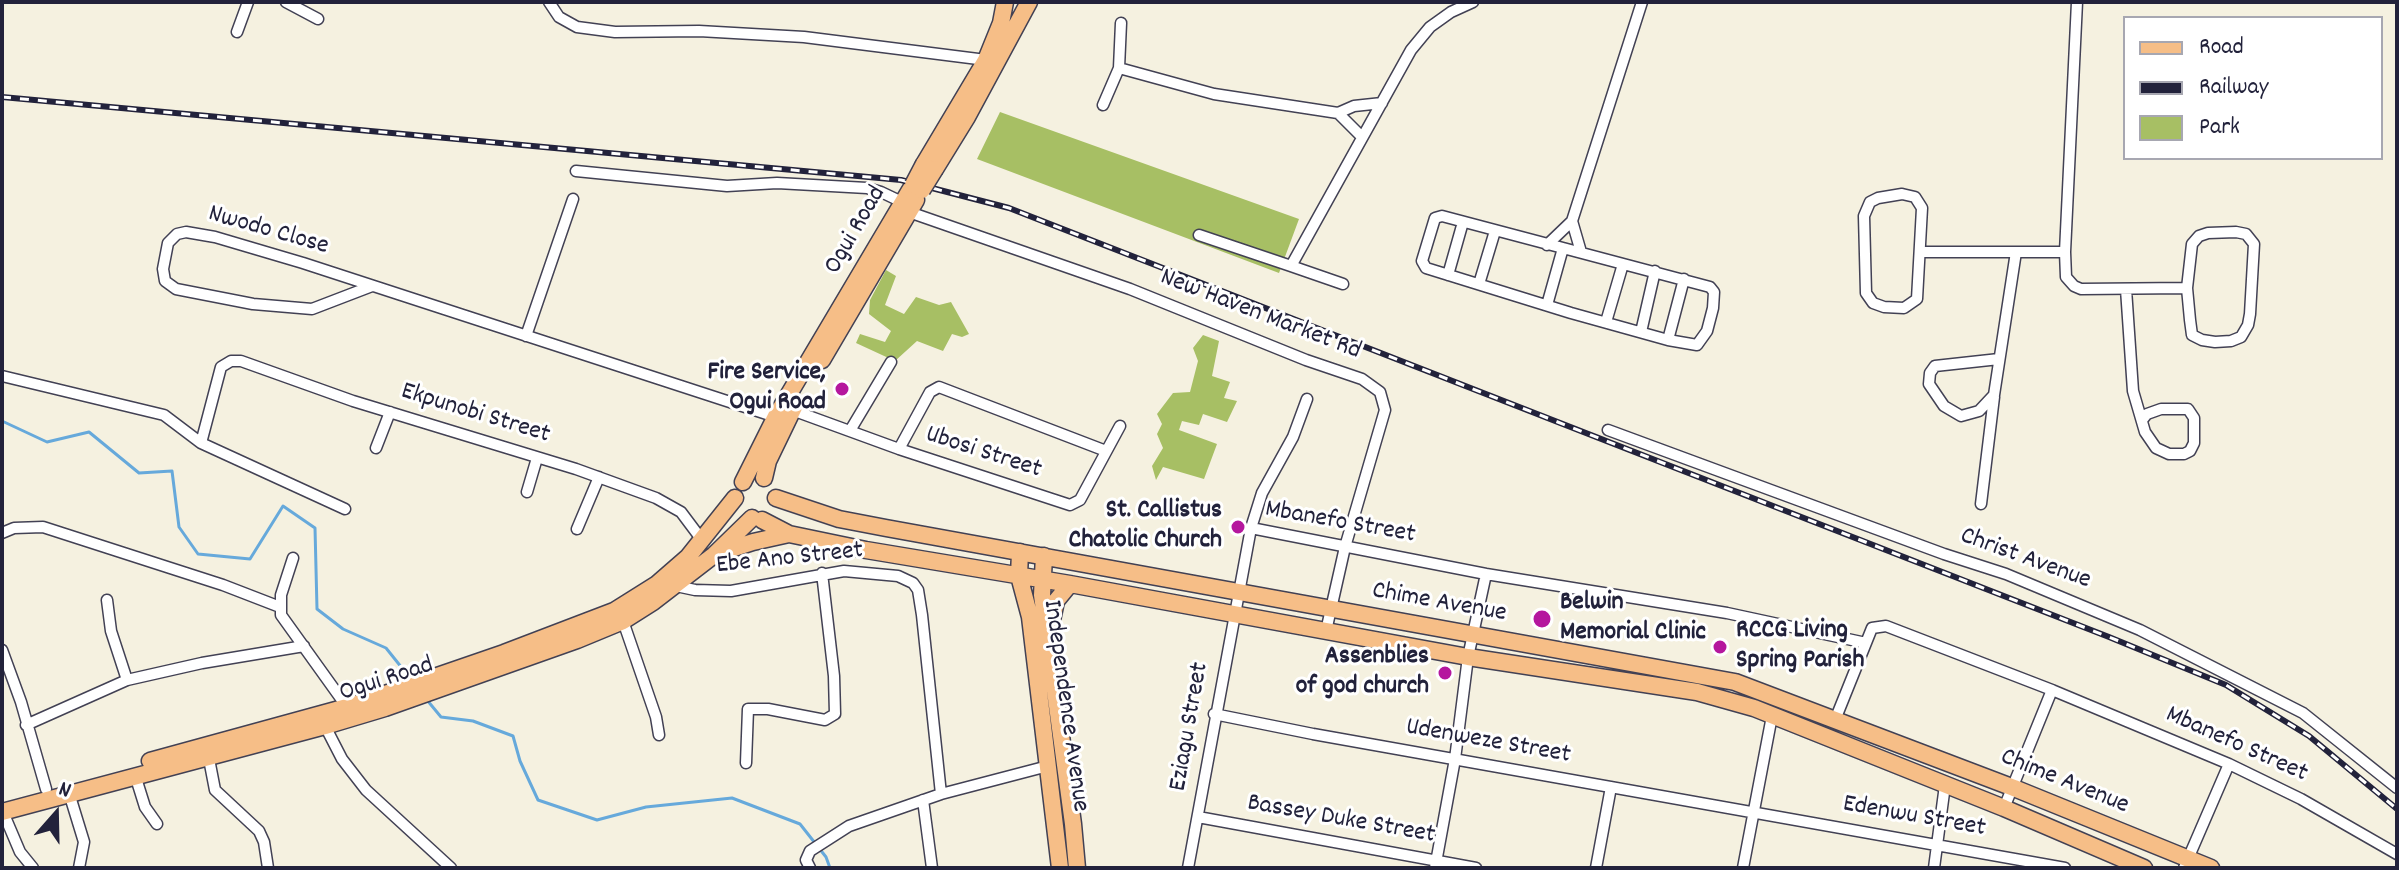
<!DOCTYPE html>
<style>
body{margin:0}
#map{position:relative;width:2399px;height:870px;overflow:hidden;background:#f5f1e0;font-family:Dekko,sans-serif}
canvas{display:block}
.frame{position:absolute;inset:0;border:4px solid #22223b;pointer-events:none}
.legend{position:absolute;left:2123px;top:16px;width:260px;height:144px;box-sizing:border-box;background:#fff;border:2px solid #a7a7b1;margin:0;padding:10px 14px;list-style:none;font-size:24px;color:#22223b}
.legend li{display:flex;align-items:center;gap:16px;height:40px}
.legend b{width:40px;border:2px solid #a7a7b1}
.north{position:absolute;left:16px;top:774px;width:80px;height:80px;-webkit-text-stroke:6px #fff;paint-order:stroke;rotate:20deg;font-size:22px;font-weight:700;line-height:32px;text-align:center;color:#22223b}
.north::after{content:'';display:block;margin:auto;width:28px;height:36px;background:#22223b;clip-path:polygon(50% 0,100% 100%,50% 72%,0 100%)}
</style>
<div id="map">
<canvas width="2399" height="870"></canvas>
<div class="frame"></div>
<ul class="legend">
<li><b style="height:10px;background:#f6be87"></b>Road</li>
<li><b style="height:10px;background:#22223b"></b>Railway</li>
<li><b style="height:22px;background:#a7bf64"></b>Park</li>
</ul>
<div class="north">N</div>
</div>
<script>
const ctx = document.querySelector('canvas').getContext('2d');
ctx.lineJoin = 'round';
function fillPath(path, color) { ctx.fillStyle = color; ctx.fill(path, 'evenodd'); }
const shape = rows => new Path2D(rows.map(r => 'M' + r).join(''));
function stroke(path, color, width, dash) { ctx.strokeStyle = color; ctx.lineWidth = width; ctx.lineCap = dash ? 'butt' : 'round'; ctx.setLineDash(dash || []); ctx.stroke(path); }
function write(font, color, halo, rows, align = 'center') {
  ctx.font = font + ' Dekko,sans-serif'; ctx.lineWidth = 6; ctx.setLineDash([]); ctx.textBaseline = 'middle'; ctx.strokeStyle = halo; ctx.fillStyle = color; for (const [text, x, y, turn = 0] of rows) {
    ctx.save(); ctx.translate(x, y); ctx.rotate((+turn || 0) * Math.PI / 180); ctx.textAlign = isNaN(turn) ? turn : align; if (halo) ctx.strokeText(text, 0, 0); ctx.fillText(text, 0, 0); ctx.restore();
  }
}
const green = shape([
 [1000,112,1299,219,1279,273,977,159],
 [886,270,896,276,885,305,904,314,916,297,939,305,951,302,969,334,962,337,952,334,943,351,917,341,895,361,856,343,860,334,885,342,891,331,869,314,870,300],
 [1203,335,1219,341,1212,376,1230,382,1224,398,1237,401,1227,422,1203,414,1199,425,1182,421,1179,430,1217,444,1204,479,1163,467,1156,480,1152,466,1163,448,1157,434,1162,424,1157,414,1173,393,1190,392,1198,361,1193,348]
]);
const stream = shape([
 [2,421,47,442,89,432,139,473,172,471,179,527,198,554,250,559,283,506,315,528,317,609,343,629,386,648,410,678],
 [427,700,441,717,473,721,513,736,520,761,538,800,597,820,646,807,732,798,800,824,826,857,830,868]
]);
const minor = shape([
 [286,2,318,19],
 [549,2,559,17,577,27,615,32,699,31,804,37,986,60],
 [2077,2,2065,252,2066,277,2074,286,2081,289,2187,288],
 [237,32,248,2],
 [1119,68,1214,94,1338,113,1362,137],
 [1103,105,1119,68,1121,23],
 [1338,113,1354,106,1382,103],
 [576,171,727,186,777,183,867,188,881,192,902,202],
 [1902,194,1915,197,1922,208,1917,299,1904,308,1884,307,1873,303,1866,293,1864,216,1870,202,1878,198,1902,194],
 [909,212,1130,289,1306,360,1362,379,1380,392,1385,410,1345,547,1326,631],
 [1572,221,1581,252],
 [2236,232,2246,234,2254,244,2250,314,2248,325,2241,337,2231,341,2215,342,2202,340,2192,335,2190,320,2187,288,2192,244,2199,236,2208,233,2236,232],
 [1199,235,1291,266,1411,50,1430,27,1451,12,1473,2],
 [1547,245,1572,221,1642,2],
 [1921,252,2065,252],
 [1291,266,1343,284],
 [1448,275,1463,222],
 [1479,284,1495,231],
 [372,286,312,309,253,304,176,289,165,281,163,269,168,243,177,234,186,232,215,237,303,263,779,418],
 [2126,289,2133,391,2145,432,2156,448,2169,454,2184,454,2190,451,2194,443,2194,418,2188,409,2161,409,2147,414,2143,419],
 [1547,305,1563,248,1442,216,1435,218,1422,261,1426,268,1571,313,1668,340,1697,345,1707,331,1713,308,1714,292,1710,287,1563,248],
 [1606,322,1623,264],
 [1641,332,1655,271],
 [526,336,573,199],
 [1668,340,1684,279],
 [1999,359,1935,366,1930,373,1929,384,1944,406,1961,416,1979,411,1994,395,2016,252],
 [2,376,164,415,201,443,345,509],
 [792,410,899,449,1070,505,1080,500,1120,426],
 [851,429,891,362],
 [1608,430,1944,554,2006,574,2140,630,2303,713,2397,788],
 [201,443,221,367,231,361,241,361,353,401,576,469,656,498,681,512,702,540],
 [376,448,390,412],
 [899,449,930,392,939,387,1106,451],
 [527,492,537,458],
 [1981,504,1994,397],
 [1251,528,1262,493,1293,437,1307,399],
 [577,529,599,477],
 [2,533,14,528,43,527,223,585,280,607],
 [293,558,281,595,281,615,347,707],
 [676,586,695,590,731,591,844,571,898,576,913,583,918,590,922,615,941,794],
 [107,600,111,631,127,680],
 [623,621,656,717,659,735],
 [2,650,21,702,46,789],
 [1214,714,1313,734,2065,868],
 [1835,720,1872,628,1886,626,2052,690,2229,764,2301,799,2397,854],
 [26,725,127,680,202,663,304,646],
 [325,726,342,759,366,790,451,868],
 [209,759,215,790,259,831,264,842,268,868],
 [746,763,748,709,768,709,825,720,835,714,834,676,822,573],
 [135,775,145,807,157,824],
 [69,793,84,842,79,868],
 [923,800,932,868],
 [2004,808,2052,690],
 [3,812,20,852,33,868],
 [1198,817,1476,868],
 [810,868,806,860,810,851,849,826,941,794,1048,766],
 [1188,868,1251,528,1486,574,1727,613,1866,643],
 [1435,868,1455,759,1468,657,1486,574],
 [1596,868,1611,787],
 [1743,868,1772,716],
 [1934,868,1945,785],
 [2184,868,2229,764]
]);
const primary = shape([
 [924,164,986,60,1001,23,1005,2],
 [935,169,967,117,1029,2],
 [822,360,916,200],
 [764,478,768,461,796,403],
 [743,482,776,416,913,185],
 [776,498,839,519,886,528,1735,682,2014,788,2211,868],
 [762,520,789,534,866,550,1070,584,1468,657,1697,692,1754,708,2004,808,2144,868],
 [1020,552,1019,576,1030,617,1060,868],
 [719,553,753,542,789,534],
 [1044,556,1042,595,1073,824,1077,868],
 [1051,625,1056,601,1070,584],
 [150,761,347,707,504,653,614,611,657,584,688,557,735,498],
 [2,812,325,726,385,708,577,640,623,621,653,602,714,555,752,518]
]);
const rail = shape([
 [2,97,901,180,1009,208,2109,637,2226,685,2309,736,2397,809]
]);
const primaryBridge = shape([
 [913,185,924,164],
 [922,190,935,169]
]);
const markers = [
 [842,389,8,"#b5179e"],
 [1238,527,8,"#b5179e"],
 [1542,619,10,"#b5179e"],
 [1720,647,8,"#b5179e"],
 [1445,673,8,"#b5179e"]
];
const streetNames = [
 ["Ogui Road",857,231,-60],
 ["Nwodo Close",268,232,16],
 ["New Haven Market Rd",1260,316,21],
 ["Ekpunobi Street",475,415,17],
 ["Ubosi Street",983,454,18],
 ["Mbanefo Street",1340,524,10],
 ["Ebe Ano Street",790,560,-6],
 ["Christ Avenue",2025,560,20],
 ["Chime Avenue",1439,604,10],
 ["Ogui Road",387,681,-18],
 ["Independence Avenue",1064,706,82],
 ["Eziagu Street",1191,727,-80],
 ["Udenweze Street",1488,743,10],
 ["Mbanefo Street",2236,746,24],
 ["Chime Avenue",2064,783,22],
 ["Edenwu Street",1914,818,10],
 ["Bassey Duke Street",1341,821,10]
];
const poiNames = [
 ["Fire Service,",826,374],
 ["Ogui Road",826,404],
 ["St. Callistus",1222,512],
 ["Chatolic Church",1222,542],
 ["Belwin",1560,604,"left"],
 ["Memorial Clinic",1560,634,"left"],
 ["RCCG Living",1736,632,"left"],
 ["Spring Parish",1736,662,"left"],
 ["Assenblies",1429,658],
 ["of god church",1429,688]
];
fillPath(green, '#a7bf64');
stroke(stream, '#66a9db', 3);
stroke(minor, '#424154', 13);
stroke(primary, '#424154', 19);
stroke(minor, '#fff', 10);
stroke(primary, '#f6be87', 16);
stroke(rail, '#22223b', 6);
stroke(rail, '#fff', 3, [9]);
stroke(primaryBridge, '#424154', 19, []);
stroke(primaryBridge, '#f6be87', 16);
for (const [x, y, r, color] of markers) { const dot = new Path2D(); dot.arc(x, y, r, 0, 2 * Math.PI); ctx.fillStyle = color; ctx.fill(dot); stroke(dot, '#fff', 3); }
write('26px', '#22223b', '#fff', streetNames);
write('bold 26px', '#22223b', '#fff', poiNames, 'right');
</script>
